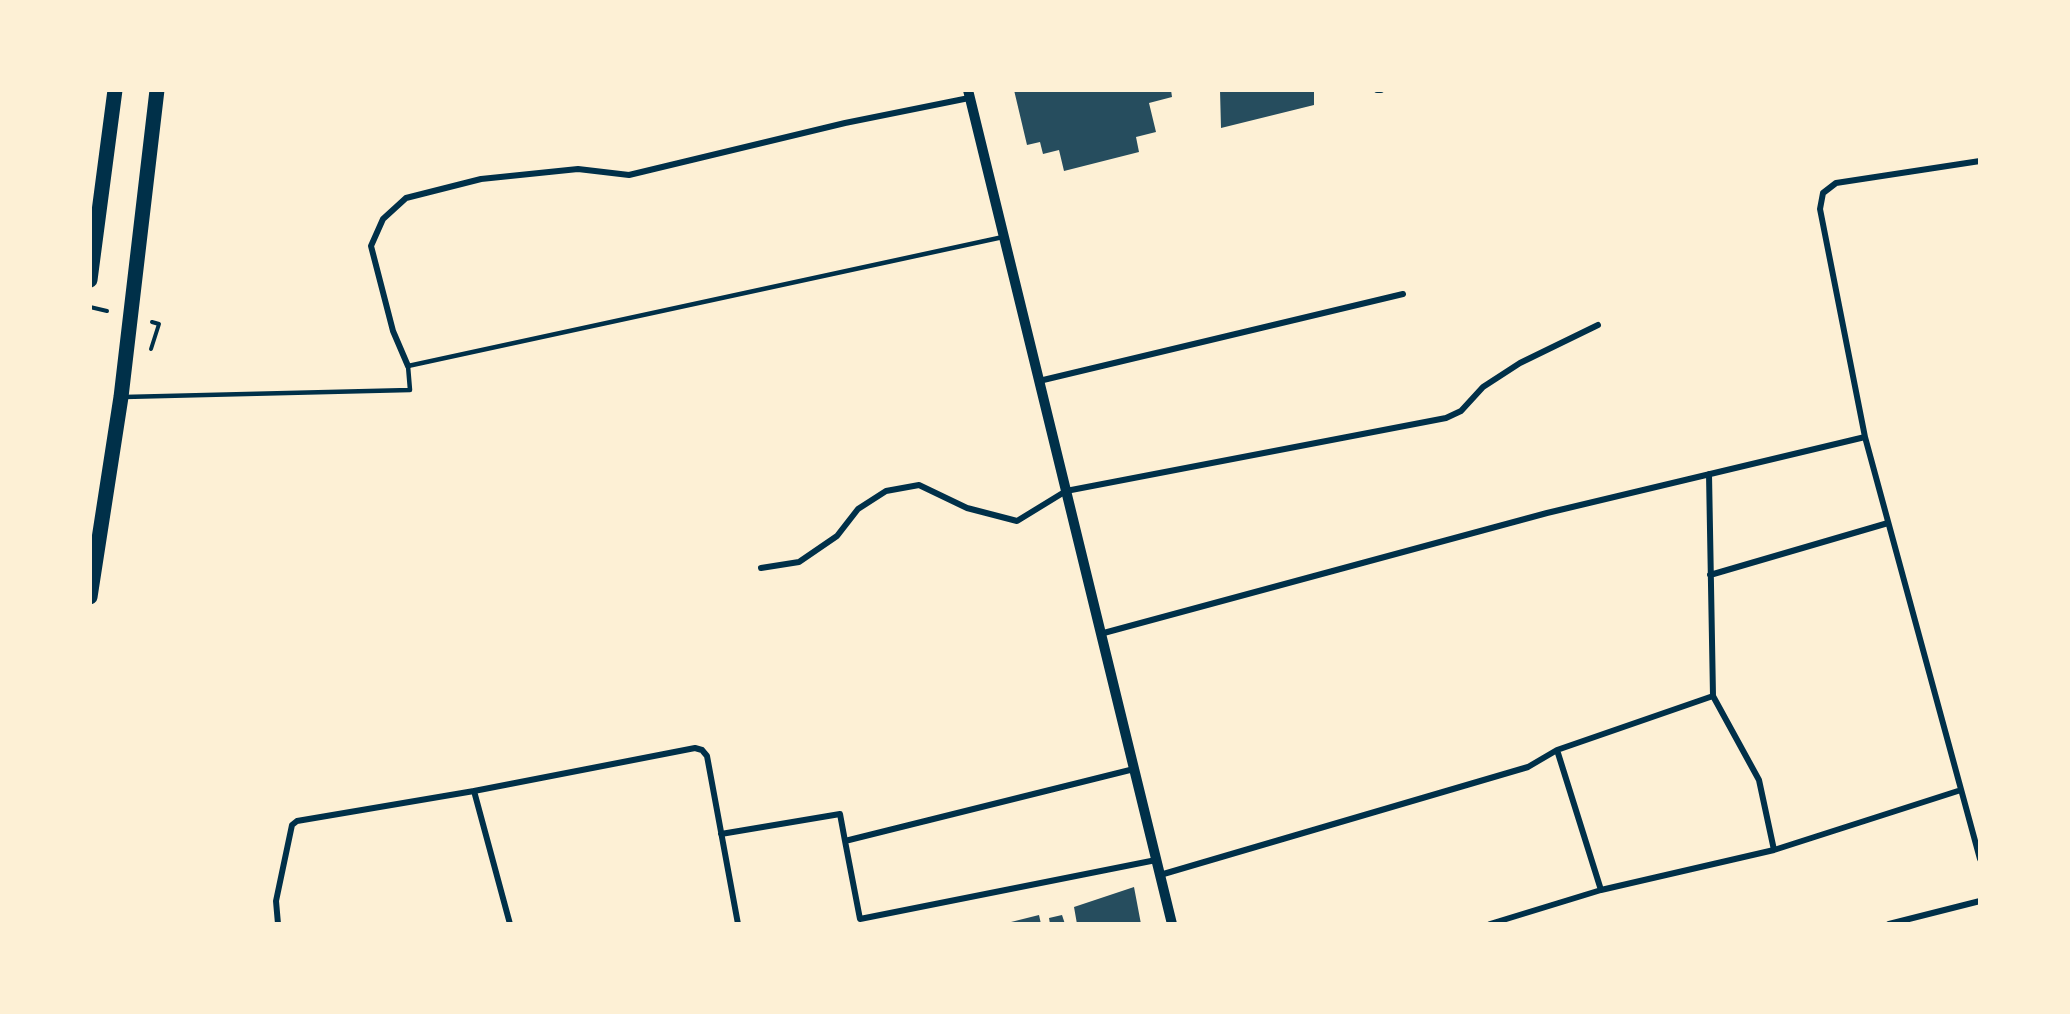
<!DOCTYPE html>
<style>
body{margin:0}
#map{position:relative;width:2070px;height:1014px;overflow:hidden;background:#fdf0d5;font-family:Lato,sans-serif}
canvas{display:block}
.frame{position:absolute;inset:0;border:92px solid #fdf0d5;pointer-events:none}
</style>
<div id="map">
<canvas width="2070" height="1014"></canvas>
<div class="frame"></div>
</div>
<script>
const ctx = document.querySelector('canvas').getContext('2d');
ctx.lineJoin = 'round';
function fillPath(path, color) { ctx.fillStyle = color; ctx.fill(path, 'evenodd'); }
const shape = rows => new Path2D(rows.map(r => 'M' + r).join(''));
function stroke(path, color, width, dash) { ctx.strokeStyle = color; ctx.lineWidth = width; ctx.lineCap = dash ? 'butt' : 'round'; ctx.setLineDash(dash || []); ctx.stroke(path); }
const building = shape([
 [1014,90,1171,90,1172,97,1149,103,1156,132,1136,137,1139,152,1064,171,1059,150,1043,154,1040,142,1027,145],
 [1220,90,1314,90,1314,105,1221,128],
 [1134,887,1141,924,1077,924,1074,907],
 [1039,915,1041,924,1007,924,1007,923],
 [1062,915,1065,924,1050,924,1049,918]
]);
const path = shape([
 [90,307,107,311],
 [151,349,159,324,152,322]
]);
const service = shape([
 [124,397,410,390,408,366,1003,237]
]);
const minor = shape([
 [1377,90,1381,90],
 [1980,161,1836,183,1823,193,1820,209,1865,437,1980,859],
 [408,366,393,331,371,246,383,219,406,198,481,179,578,169,629,175,845,123,969,98],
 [1039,381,1403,294],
 [1709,474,1713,696,1759,780,1774,850],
 [761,568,799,562,837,536,858,509,886,491,919,485,967,508,1017,521,1066,491,1446,418,1461,411,1483,387,1520,363,1598,325],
 [1710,575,1888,523],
 [1100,634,1547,513,1865,437],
 [1557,750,1601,890],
 [474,791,510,924],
 [721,834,840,814,845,841,1134,769],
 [845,841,860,919,1156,860],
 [1160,875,1528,767,1557,750,1713,696],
 [278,924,276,901,292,825,297,821,474,791,695,748,702,750,707,756,738,924],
 [1490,924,1601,890,1774,850,1961,790],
 [1889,924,1980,901]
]);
const tertiary = shape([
 [968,90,1172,924]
]);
const primary = shape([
 [90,280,115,90],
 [90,597,121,397,157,90]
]);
fillPath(building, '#264d5e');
stroke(path, '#003049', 4);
stroke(service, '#003049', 4.5);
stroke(minor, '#003049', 6);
stroke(tertiary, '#003049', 10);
stroke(primary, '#003049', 15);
</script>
